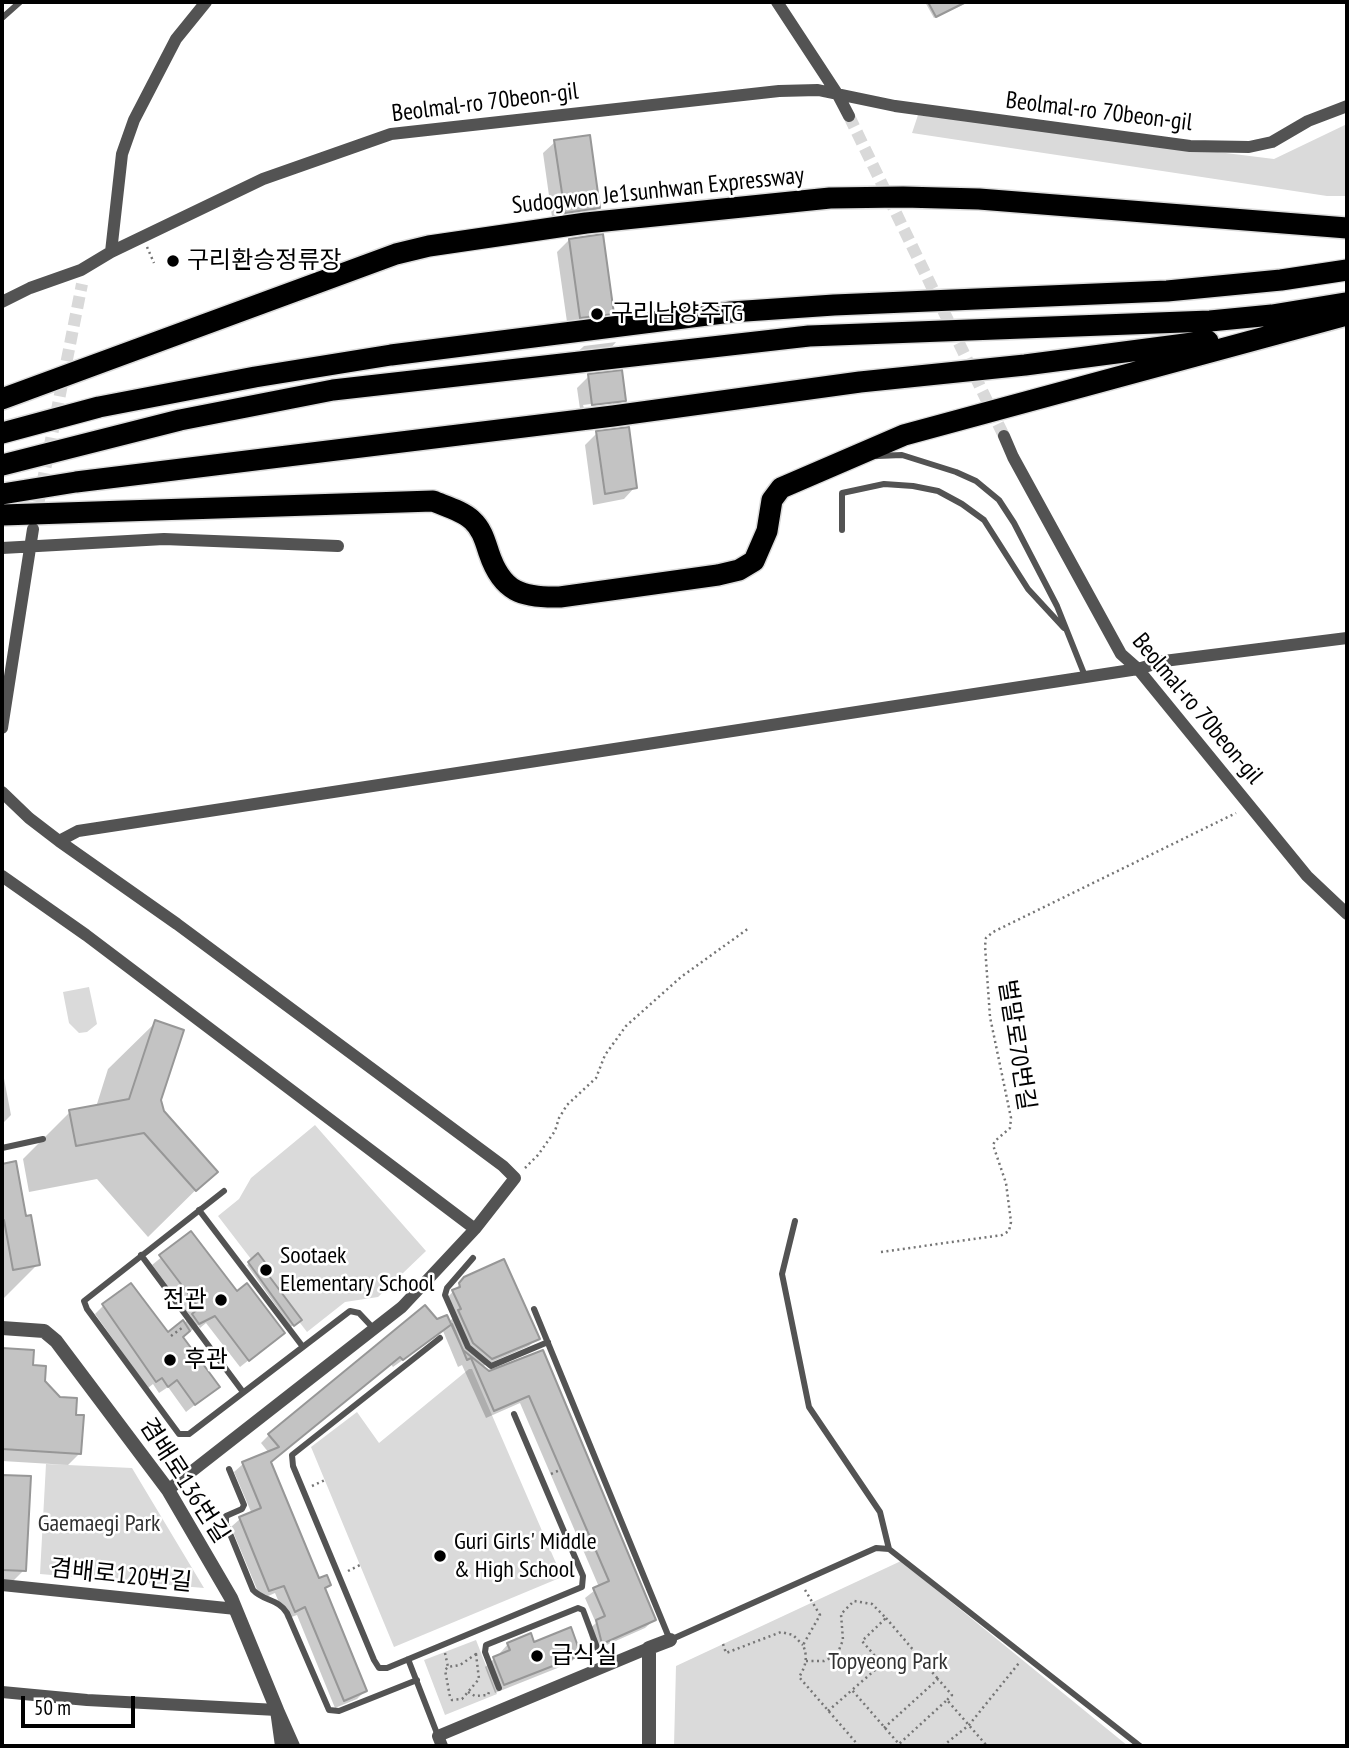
<!DOCTYPE html>
<html>
<head>
<meta charset="utf-8">
<style>
  body { margin:0 }
  #map { position:relative; width:1349px; height:1748px; overflow:hidden; background:#fff; font-family:"PT Sans Narrow",sans-serif }
  canvas { display:block }
  .frame { position:absolute; inset:0; border:4px solid #000; pointer-events:none }
  .scale { position:absolute; left:21px; top:1696px; width:114px; height:32px; box-sizing:border-box; border:4px solid #000; border-top:0; padding-left:9px; font-size:21px; line-height:24px; white-space:nowrap; color:#000; -webkit-text-stroke:5px #fff; paint-order:stroke }
</style>
</head>
<body>
<div id="map">
<canvas width="1349" height="1748"></canvas>
<div class="frame"></div>
<div class="scale">50 m</div>
</div>
<script>
const ctx = document.querySelector('canvas').getContext('2d');
ctx.lineJoin = 'round';
function paint(path, color) {
  ctx.fillStyle = color;
  ctx.fill(path, 'evenodd');
}
function trace(path, color, width, dash) {
  ctx.strokeStyle = color;
  ctx.lineWidth = width;
  ctx.lineCap = dash ? 'butt' : 'round';
  ctx.setLineDash(dash || []);
  ctx.stroke(path);
}
function write(font, color, halo, rows, align = 'center') {
  ctx.font = font + ' "PT Sans Narrow","Noto Sans KR",sans-serif';
  ctx.lineWidth = 5;
  ctx.setLineDash([]);
  ctx.textBaseline = 'middle';
  ctx.strokeStyle = halo;
  ctx.fillStyle = color;
  for (const [text, x, y, turn = 0] of rows) {
    ctx.save();
    ctx.translate(x, y);
    ctx.rotate((+turn || 0) * Math.PI / 180);
    ctx.textAlign = isNaN(turn) ? turn : align;
    if (halo) ctx.strokeText(text, 0, 0);
    ctx.fillText(text, 0, 0);
    ctx.restore();
  }
}
paint(new Path2D(`
  M918,115L1274,159L1347,124V196H1327L912,133Z
  M89,987L97,1024L87,1032L79,1033L69,1023L63,992Z
  M315,1125L426,1251L378,1297L345,1302L307,1332L218,1216L239,1199L251,1178Z
  M469,1369H472L562,1577L394,1647L311,1447L357,1412L379,1443Z
  M46,1464L132,1468L204,1588L40,1574Z
  M901,1561L1128,1746H674L676,1666Z
  M476,1640L497,1694L445,1715L424,1660Z`), '#dadada');
paint(new Path2D(`
  M925,2H969L934,18Z
  M555,142L598,208L586,220L553,224L543,153Z
  M569,240L612,313L600,325L568,329L557,252Z
  M616,342L604,356L572,357L584,346Z
  M589,376L624,400L612,412L581,416L577,388ZM613,401V404L584,408L583,405Z
  M597,433L635,487L624,499L593,505L585,445Z
  M156,1022L159,1100L162,1111L215,1171L148,1237L97,1179L29,1192L23,1159L70,1112L96,1107L108,1069Z
  M2,1068L11,1115L2,1124Z
  M15,1164L25,1218L38,1264L2,1300V1166Z
  M191,1233L236,1293L283,1333L240,1367L206,1323L200,1328L198,1325L191,1331L189,1329L181,1338L217,1387L186,1412L168,1387L159,1393L153,1384L148,1388L95,1314L103,1306L167,1334L183,1324L191,1317L152,1265Z
  M258,1256L264,1272L300,1320L291,1327L247,1265Z
  M465,1279L536,1339L529,1346L481,1367L489,1373L542,1352L654,1620L645,1628L593,1651L588,1630L596,1623L585,1598L599,1587L520,1403L486,1418L462,1365L458,1367L443,1331L393,1367L391,1364L270,1462L318,1580L329,1585L324,1590L365,1691L357,1699L335,1708L297,1615L286,1619L275,1593L261,1599L231,1527L240,1519L252,1514L234,1472L243,1464L269,1453L261,1443L269,1435L436,1321L449,1322L454,1317L446,1299Z
  M2,1350L32,1352L31,1367L75,1416L80,1453L68,1465L2,1461Z
  M2,1476L29,1478L24,1570L12,1582H2Z
  M508,1644H533L579,1654L570,1663L495,1693L485,1667L494,1659L501,1656L500,1653Z`), '#0003');
const building = new Path2D(`
  M928,2H966L936,17Z
  M590,135L600,208L565,213L554,140Z
  M603,234L614,314L580,318L569,239Z
  M622,370L626,401L592,405L588,374Z
  M629,427L637,488L605,494L596,431Z
  M155,1020L184,1030L161,1100L164,1111L218,1172L196,1191L144,1133L76,1146L69,1110L129,1099Z
  M16,1161L26,1216L31,1215L40,1265L13,1270L4,1220H2V1164Z
  M191,1231L237,1291L247,1283L285,1333L249,1361L215,1316L199,1324L192,1314L199,1308L159,1255Z
  M258,1253L270,1269L266,1272L302,1320L294,1326L248,1262Z
  M504,1259L540,1339L492,1359L473,1343L458,1310L461,1309L452,1290L460,1287L459,1283L464,1277Z
  M131,1283L168,1332L183,1320L190,1331L183,1337L220,1387L195,1405L177,1380L168,1387L162,1378L156,1382L102,1304Z
  M425,1305L437,1319L447,1315L463,1350L489,1371L543,1350L656,1620L602,1644L596,1620L605,1616L593,1588L609,1581L529,1396L494,1411L471,1358L467,1360L452,1324L403,1360L400,1357L271,1462L319,1578L327,1575L331,1585L325,1588L367,1691L344,1701L305,1607L295,1612L284,1586L269,1591L239,1517L261,1508L242,1462L279,1447L268,1434Z
  M2,1348L34,1350L33,1365L46,1366L45,1381L60,1397L77,1398L76,1415H84L81,1454L2,1449Z
  M2,1475L31,1476L26,1571L2,1570Z
  M571,1627L581,1655L504,1685L493,1657L510,1650L507,1643L531,1633L534,1642Z`);
paint(building, '#c3c3c3');
trace(building, '#979797', 2);
trace(new Path2D(`
  M849,116L1004,436
  M35,520L82,284`), '#d9d9d9', 12, [12, 6]);
const motorway = new Path2D(`
  M2,399L396,254L429,246L586,223L830,198L903,197L979,199L1347,228
  M2,433L99,407L255,377L391,355L731,312L834,305L1167,291L1281,280L1347,270
  M2,465L180,420L333,390L809,336L1210,321L1272,315L1345,303
  M2,494L76,482L613,416L860,382L1025,365L1208,341
  M2,515L433,501C445,506 463,511 472,520C482,529 485,541 489,553C502,592 522,598 560,597L718,575L739,570L754,561L767,531L772,500L781,488L904,435L1347,315`);
trace(motorway, '#dbdbdb', 24);
trace(new Path2D(`
  M147,247L154,263
  M525,1168L538,1155L555,1131L559,1118L567,1105L596,1078L605,1055L626,1026L681,977L749,928
  M881,1252L1002,1235L1009,1231L1011,1222L1006,1183L993,1145L995,1141L1010,1128L1011,1118L990,1017L985,946L986,938L993,932L1236,813
  M171,1336L182,1328
  M551,1474L560,1470
  M312,1486L325,1480
  M348,1571L360,1565
  M805,1590L820,1615L803,1645C808,1657 806,1666 799,1677L859,1746
  M886,1618L938,1679
  M723,1644L726,1653L781,1632L793,1635L803,1645
  M445,1653L448,1667
  M476,1654L479,1679L462,1699L452,1700L450,1697L445,1670L448,1667L460,1665Z
  M806,1661H824L837,1655L843,1640L841,1614L854,1601L872,1604L886,1618L862,1641L882,1664L852,1690
  M468,1692L475,1696L488,1695L489,1692
  M828,1711L852,1690L899,1744L947,1700L987,1746
  M884,1728L938,1679L952,1695L947,1700
  M943,1746L969,1725L1019,1663`), '#757575', 2.5, [2, 3.5]);
trace(new Path2D(`
  M2,18L20,2
  M877,456L902,455L956,472L976,481L999,500L1014,523L1057,606L1085,676
  M842,530V493L884,484L913,486L938,491L962,504L984,520L1028,589L1064,628
  M2,1148L43,1139
  M224,1191L84,1301L87,1309L179,1434H189L350,1311L359,1313L374,1329
  M199,1210L303,1347
  M795,1221L782,1274L809,1407L880,1512L889,1549
  M141,1255L243,1392
  M473,1258L447,1288L445,1295L468,1347L491,1366L548,1342
  M534,1309L670,1640L876,1548L889,1549L1140,1746
  M440,1338L292,1455L293,1466L374,1660L379,1668H387L582,1587L583,1576L514,1414
  M229,1469L244,1505L242,1509L226,1516V1524L253,1590C263,1601 279,1599 287,1613L329,1710L339,1711L417,1680
  M408,1659L438,1736
  M499,1688L485,1652L486,1645L578,1608L583,1610L598,1650`), '#535353', 6);
trace(new Path2D(`
  M777,2L838,95L849,116
  M111,252L122,154L134,120L176,39L206,2
  M2,302L30,288L81,270L111,252L263,179L391,134L779,91L818,90L895,106L1190,146L1249,147L1272,142L1308,121L1347,106
  M1004,436L1013,457L1121,654L1138,669L1307,876L1347,914
  M2,548L164,539L338,546
  M2,728L33,529
  M2,792L29,818L59,841
  M2,876L86,935L475,1229L402,1307L168,1490
  M475,1229L515,1178L503,1166L177,924L59,841L78,831L1138,669L1164,661L1347,638
  M2,1585L236,1609
  M2,1692L87,1700L277,1710
  M442,1746L438,1736L649,1648`), '#535353', 12);
trace(new Path2D(`
  M2,1328L44,1331L56,1341L168,1490L231,1598L277,1710
  M282,1746L277,1710L293,1746
  M649,1746V1648L670,1640`), '#535353', 14);
trace(motorway, '#000', 21);
for (const [x, y, r, color] of [
  [173,261,7,"#000"],
  [597,314,7,"#000"],
  [266,1270,7,"#000"],
  [221,1300,7,"#000"],
  [170,1360,7,"#000"],
  [440,1556,7,"#000"],
  [537,1656,7,"#000"]
]) {
  const dot = new Path2D();
  dot.arc(x, y, r, 0, 2 * Math.PI);
  ctx.fillStyle = color;
  ctx.fill(dot);
  trace(dot, '#fff', 2.5);
}
write('24px', '#000', '#fff', [
  ["Beolmal-ro 70beon-gil",485,103,-7],
  ["Beolmal-ro 70beon-gil",1099,112,7],
  ["Sudogwon Je1sunhwan Expressway",658,191,-6],
  ["Beolmal-ro 70beon-gil",1197,709,50],
  ["벌말로70번길",1016,1045,81],
  ["겸배로136번길",184,1481,57],
  ["겸배로120번길",121,1576,6]
]);
write('24px', '#000', '#fff', [
  ["구리환승정류장",187,261],
  ["구리남양주TG",611,314],
  ["Sootaek",280,1256],
  ["Elementary School",280,1284],
  ["전관",207,1300,"right"],
  ["후관",184,1360],
  ["Guri Girls' Middle",454,1542],
  ["& High School",454,1570],
  ["급식실",551,1656]
], 'left');
write('24px', '#313131', '#fff', [
  ["Gaemaegi Park",99,1524],
  ["Topyeong Park",888,1662]
]);
</script>
</body>
</html>
